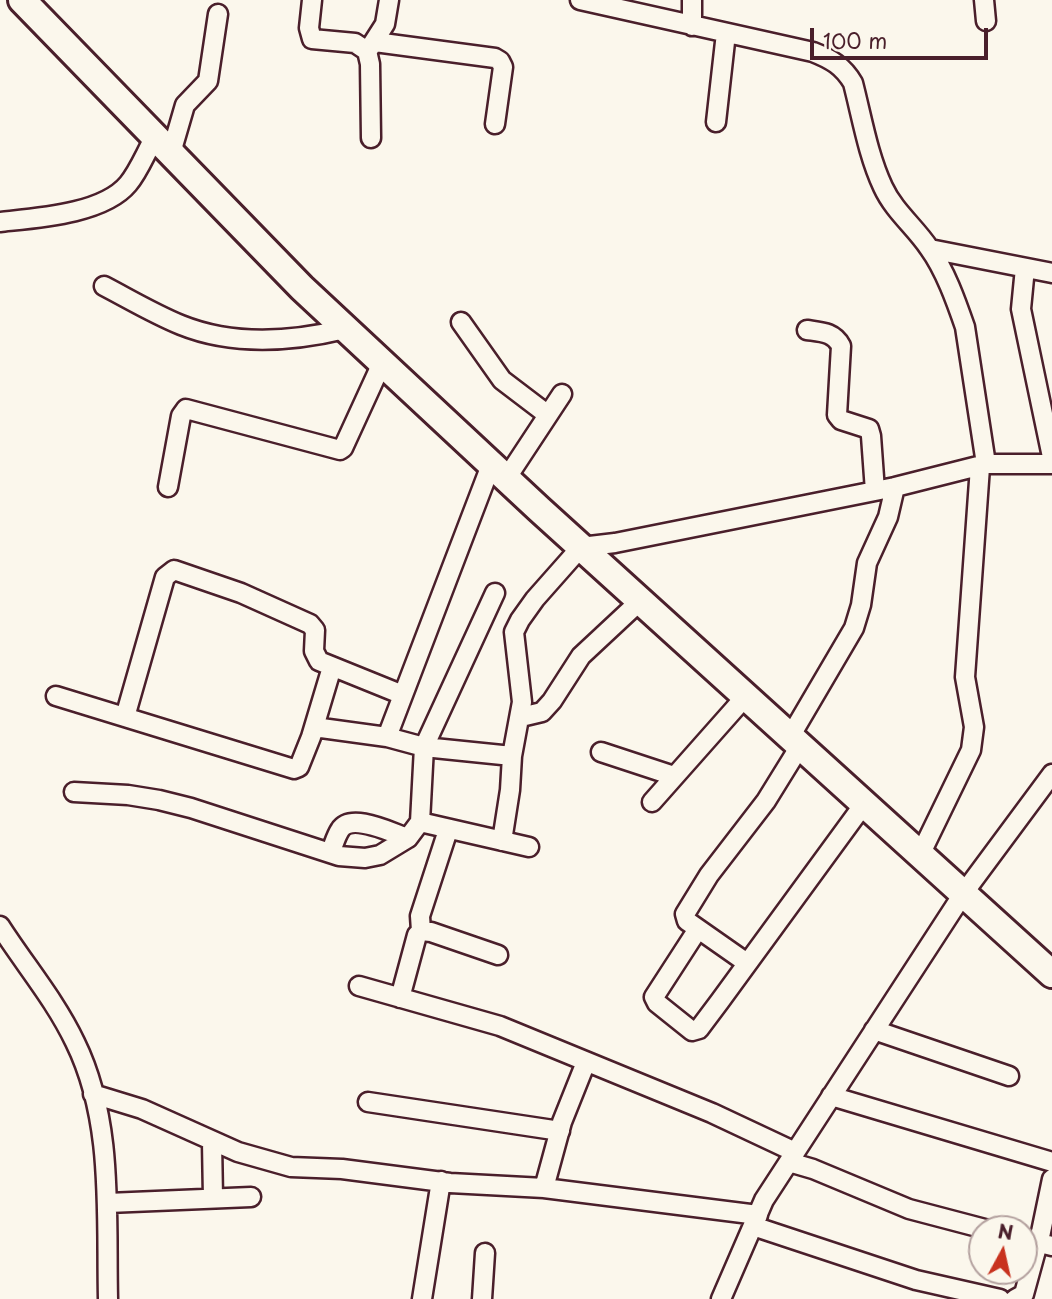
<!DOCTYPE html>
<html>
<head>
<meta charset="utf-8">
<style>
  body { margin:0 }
  #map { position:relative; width:1052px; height:1299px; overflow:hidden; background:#fbf7ec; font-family:"Playpen Sans",sans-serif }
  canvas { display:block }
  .north { position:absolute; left:968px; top:1215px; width:70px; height:70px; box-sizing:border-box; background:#fbf7ec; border:2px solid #b4a19f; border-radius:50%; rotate:8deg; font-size:19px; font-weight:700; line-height:28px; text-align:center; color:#4a1f2b }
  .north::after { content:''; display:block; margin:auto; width:24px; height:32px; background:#c8321e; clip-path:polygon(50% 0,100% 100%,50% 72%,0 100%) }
  .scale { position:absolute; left:810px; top:28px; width:178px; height:32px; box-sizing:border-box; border:4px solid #4a1f2b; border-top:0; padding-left:9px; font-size:21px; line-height:24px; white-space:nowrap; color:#4a1f2b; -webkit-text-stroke:5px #fbf7ec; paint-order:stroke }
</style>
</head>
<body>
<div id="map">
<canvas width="1052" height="1299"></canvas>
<div class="north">N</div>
<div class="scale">100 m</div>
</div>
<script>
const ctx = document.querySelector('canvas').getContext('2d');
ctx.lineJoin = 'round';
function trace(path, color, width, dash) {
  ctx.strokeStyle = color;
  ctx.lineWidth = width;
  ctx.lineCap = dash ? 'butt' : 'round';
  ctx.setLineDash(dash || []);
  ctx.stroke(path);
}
const minor = new Path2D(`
  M312,0L309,28L312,39L355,43L367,51L370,64L371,138
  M580,0L813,52C831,59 843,66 853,83C862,118 868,155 883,187C894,211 915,227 929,248C945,270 956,301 965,327L986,464
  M692,0V26
  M984,0L986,21
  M375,42L495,58L500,61L503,67L495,124
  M369,49L385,24L389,0
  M716,122L726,33
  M171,153L185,105L208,81L218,14
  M0,222C37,218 103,214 128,184C139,171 146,152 155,137
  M930,249L1052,273
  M1025,268L1021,309L1052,457
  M104,286C129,299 154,314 181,325C233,346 291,342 345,329
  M461,322L502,380L548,415
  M807,330C821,332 834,332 841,346L837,415L841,420L869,429L871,436L875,491
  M506,479L562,394
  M168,487L181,416L186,409L340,450L343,448L382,363
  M56,696L294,769L299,767L311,737L332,667
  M125,717L165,577L174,570L241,593L310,624L315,630L314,651L319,661L403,695
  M521,717L542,712L552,701L581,656L640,601
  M314,727L387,737L424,747L512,756
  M387,737L491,465
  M790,737L854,628L861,605L867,563L888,517L895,487
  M601,752L674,776
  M74,792L128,795L159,800L191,808L339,856L365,858L380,855L408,838L420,822L424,747L495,593
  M652,802L745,697
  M420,822L529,847
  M502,841L510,790L512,756L522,702L514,632L520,620L535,599L581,547L615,543L895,487L986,464H1052
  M331,851C334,844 336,836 340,830C351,812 392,833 408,838
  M920,855L971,750L974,727L965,677L980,467
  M0,926C25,965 55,1000 75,1042C114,1121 106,1214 108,1299
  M698,929L654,997L657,1003L692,1031L699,1029L720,1001L864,804
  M421,931L420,916L448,830
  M747,963L687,921L685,914L709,875L766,801L800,746
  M359,986L500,1026L712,1113L795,1152
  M400,998L417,935L421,931L431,932L498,955
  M874,1030L1009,1076
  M93,1094L142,1109L238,1152L291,1167L342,1169L450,1183L544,1188L758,1215
  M831,1096L1052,1162
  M368,1102L560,1131
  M212,1142L213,1198
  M789,1162L813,1169L909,1209L985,1229
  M544,1188L562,1122L586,1062
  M108,1203L251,1197
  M753,1226L916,1280L1000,1299
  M1024,1239L1052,1246
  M422,1299L441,1181
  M482,1299L485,1253
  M721,1299L764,1200L963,894L1052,774
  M1015,1299L1024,1294L1041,1232L1052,1179`);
const highway = new Path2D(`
  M22,0L302,288L539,509L1052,974`);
trace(minor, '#4a1f2b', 23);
trace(highway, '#4a1f2b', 32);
trace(minor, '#fbf7ec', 18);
trace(highway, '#fbf7ec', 26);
</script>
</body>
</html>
